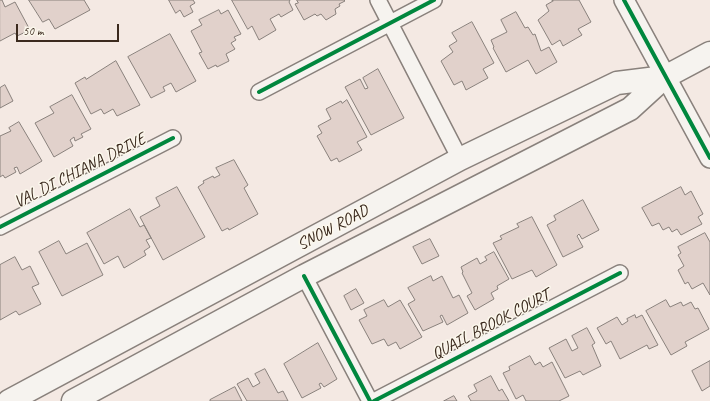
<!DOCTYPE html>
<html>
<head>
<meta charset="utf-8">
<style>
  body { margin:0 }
  #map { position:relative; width:710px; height:401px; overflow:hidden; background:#f4e9e3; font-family:Caveat,sans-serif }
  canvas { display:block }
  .scale { position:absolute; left:16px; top:24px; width:103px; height:18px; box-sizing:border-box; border:2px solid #3b2a1e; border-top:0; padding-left:5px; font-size:12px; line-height:14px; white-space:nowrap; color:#3b2a1e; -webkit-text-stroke:3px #fbf7ec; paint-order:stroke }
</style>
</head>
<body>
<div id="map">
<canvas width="710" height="401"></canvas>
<div class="scale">50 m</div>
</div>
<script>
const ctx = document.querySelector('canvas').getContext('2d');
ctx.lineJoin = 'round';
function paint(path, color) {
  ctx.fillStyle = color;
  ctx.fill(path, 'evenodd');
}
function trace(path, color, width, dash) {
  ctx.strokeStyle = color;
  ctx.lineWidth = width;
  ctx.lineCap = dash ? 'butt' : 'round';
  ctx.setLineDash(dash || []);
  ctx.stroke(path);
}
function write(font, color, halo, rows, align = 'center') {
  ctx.font = font + ' Caveat,sans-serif';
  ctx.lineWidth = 3;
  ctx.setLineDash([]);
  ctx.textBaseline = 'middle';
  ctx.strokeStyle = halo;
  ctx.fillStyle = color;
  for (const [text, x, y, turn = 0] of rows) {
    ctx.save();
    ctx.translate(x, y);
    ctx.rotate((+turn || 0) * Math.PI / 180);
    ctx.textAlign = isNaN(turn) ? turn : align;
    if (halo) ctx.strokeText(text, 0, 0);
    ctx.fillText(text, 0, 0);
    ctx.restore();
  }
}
const building = new Path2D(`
  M0,0H2L5,7L15,2L30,30L17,36L15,33L0,41Z
  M29,0H84L90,10L55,29L49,19L43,22Z
  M169,0H193L195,3L190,6L193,12L184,17L180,10L176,13Z
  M232,0H290L289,2L293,10L281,17L279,14L270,19L276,30L259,40L252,26L248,29Z
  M297,0H344L345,1L339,4L340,6L335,9L336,14L326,20L321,14L317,16L315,14L304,20L295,4L298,3Z
  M552,0H579L591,22L578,29L582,35L563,46L560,40L552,45L538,20L549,11L546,5L553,1Z
  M219,10L221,14L228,10L241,34L234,37L236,40L231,43L235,49L226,54L229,61L217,67L216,65L208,69L199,53L202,52L191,31L202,25L199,20Z
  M516,12L525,28L528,27L533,35L535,34L541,51L549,47L557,62L536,74L528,60L506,72L493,48L494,47L491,40L507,32L501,20Z
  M472,22L494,63L483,69L488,78L466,90L462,81L454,85L441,61L453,52L449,46L457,41L452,33Z
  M170,34L196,81L176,92L171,83L163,87L165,91L151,98L128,57Z
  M116,61L140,105L117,116L113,109L104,114L101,109L91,114L75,83L85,77L86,79Z
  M378,69L404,118L371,135L345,87L360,79L365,89L368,88L363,78Z
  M5,85L13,101L0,108V88Z
  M72,95L91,129L81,134L83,137L75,141L74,137L70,140L73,146L54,157L35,123L54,113L50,107Z
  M347,100L367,137L357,142L362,150L339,162L337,158L331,161L317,136L322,133L318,126L331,119L326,109L341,101L342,103Z
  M19,122L42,161L20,174L17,167L14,168L16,172L5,178L3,175L0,177V136L11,131L9,128Z
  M234,160L248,185L244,188L258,214L229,230L228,228L222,231L198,187L204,183L203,181L213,176L214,178L220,175L216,168Z
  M177,187L205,237L163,260L140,217L160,206L156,198Z
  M681,187L685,195L691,191L703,214L698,217L702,224L681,235L677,229L672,232L669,227L663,230L659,223L652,226L642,208Z
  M583,200L599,230L582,239L579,234L577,236L583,247L563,257L547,225L556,220L554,216Z
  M130,209L140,227L144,225L151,238L146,240L150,247L144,251L146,255L124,268L118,256L104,264L87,233Z
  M532,217L557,265L536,277L532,270L512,279L493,243L502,239L500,236L519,227L517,224Z
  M705,233L710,242V295L703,283L692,289L688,282L685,284L678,270L684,266L678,255L681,253L678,247Z
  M430,239L439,256L422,264L413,247Z
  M59,241L66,254L87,243L103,275L62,296L39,252Z
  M494,252L509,279L497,286L498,289L491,293L494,299L475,310L467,296L472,293L462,273L463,272L461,267L477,258L480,264L487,260L485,257Z
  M15,257L22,270L30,266L39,284L32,287L41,304L19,315L16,311L0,320V265Z
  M431,276L433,281L442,276L453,298L459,295L468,313L447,325L442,315L440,316L443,322L423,331L408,304L415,300L408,288Z
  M356,289L364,303L351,310L344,296Z
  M384,300L388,307L400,300L422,337L400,349L396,342L388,346L384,339L372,344L359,320L367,316L364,310Z
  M666,300L670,307L681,302L683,306L691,302L695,309L698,308L709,329L685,342L687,346L671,355L646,311Z
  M635,315L636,318L642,315L658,345L649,349L647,345L620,359L611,341L606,344L597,328L617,317L622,325L628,321L627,319Z
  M587,328L595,343L592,345L601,366L583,375L580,371L565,378L549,348L566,339L572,351L578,348L572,336Z
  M318,343L337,379L324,387L321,383L319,384L321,388L302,398L284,364Z
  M530,356L535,365L540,362L543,367L552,362L569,396L559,401H526L523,395L516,399L503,373L510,370L509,367Z
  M710,361V386L702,391L692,371Z
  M265,369L278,393L283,391L288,401H247L237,384L248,378L253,387L260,383L255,374Z
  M491,376L499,391L502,389L509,401H471L468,396L477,391L474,385Z
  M235,387L242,401H210V400Z
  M454,396L457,401H444Z`);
paint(building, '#e1d1cb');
trace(building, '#89817c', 1);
const minor = new Path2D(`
  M378,0L460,159
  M259,92L434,0
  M0,227L173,138
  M304,276L370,401
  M374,401L620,273`);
const tertiary = new Path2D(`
  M624,0L710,158`);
const secondary = new Path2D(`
  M9,401L460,159L617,83L665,77
  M73,401L304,276L630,109L665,77L710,53`);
trace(minor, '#89817c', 18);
trace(tertiary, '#89817c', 22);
trace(secondary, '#89817c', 25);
trace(minor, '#f6f3ef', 15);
trace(tertiary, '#f6f3ef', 19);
trace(secondary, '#f6f3ef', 22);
trace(new Path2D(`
  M624,0L710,158
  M259,92L434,0
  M0,227L173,138
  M304,276L370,401
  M374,401L620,273`), '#00873e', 4);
write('17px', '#3b2a1e', '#fbf7ec', [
  ["VAL DI CHIANA DRIVE",80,171,-27],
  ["SNOW ROAD",333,228,-28],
  ["QUAIL BROOK COURT",491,325,-28]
]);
</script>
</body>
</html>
